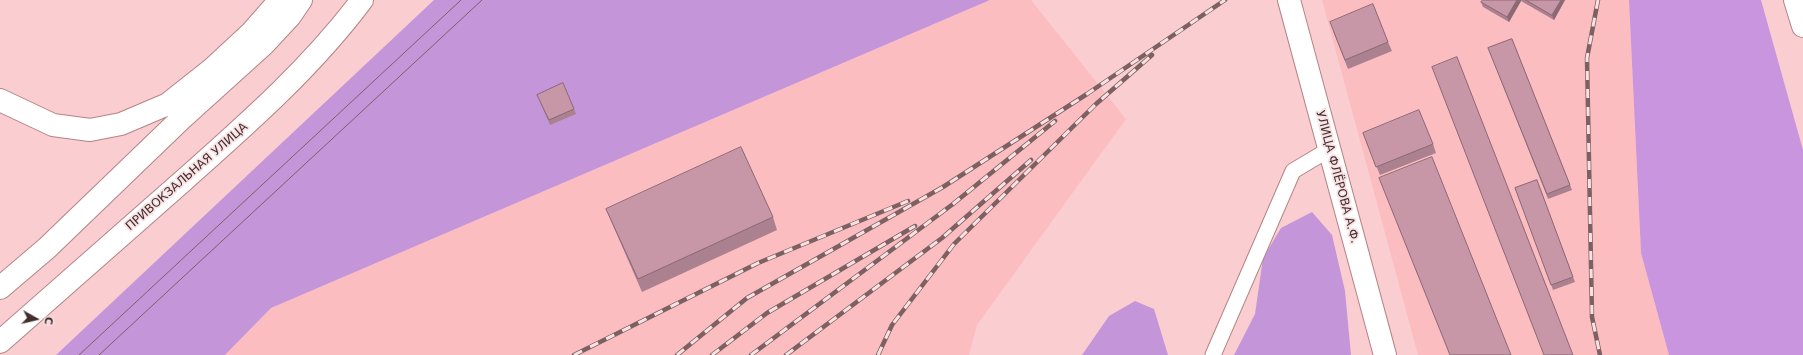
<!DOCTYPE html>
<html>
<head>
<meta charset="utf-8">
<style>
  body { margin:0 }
  #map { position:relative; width:1803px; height:355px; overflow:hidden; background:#faced0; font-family:"DejaVu Sans",sans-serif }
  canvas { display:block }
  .north { position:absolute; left:16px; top:299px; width:40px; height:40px; -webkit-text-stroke:3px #f8e1e2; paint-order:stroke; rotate:98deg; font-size:11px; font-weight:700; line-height:16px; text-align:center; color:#432d2f }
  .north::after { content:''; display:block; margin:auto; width:14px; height:18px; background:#432d2f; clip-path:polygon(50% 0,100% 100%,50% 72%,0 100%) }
</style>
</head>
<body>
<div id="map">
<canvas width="1803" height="355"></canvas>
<div class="north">С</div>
</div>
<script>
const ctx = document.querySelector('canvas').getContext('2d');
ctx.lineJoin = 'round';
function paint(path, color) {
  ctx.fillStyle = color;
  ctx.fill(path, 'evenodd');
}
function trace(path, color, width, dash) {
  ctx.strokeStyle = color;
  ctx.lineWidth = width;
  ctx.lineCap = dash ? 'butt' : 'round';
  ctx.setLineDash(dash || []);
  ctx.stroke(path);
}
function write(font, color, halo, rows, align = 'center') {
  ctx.font = font + ' "DejaVu Sans",sans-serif';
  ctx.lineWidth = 3.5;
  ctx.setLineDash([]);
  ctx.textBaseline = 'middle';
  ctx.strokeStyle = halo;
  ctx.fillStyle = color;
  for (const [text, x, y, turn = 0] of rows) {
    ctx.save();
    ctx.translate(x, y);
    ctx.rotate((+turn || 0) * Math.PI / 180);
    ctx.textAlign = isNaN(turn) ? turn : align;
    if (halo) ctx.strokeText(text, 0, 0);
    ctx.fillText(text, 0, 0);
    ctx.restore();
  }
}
paint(new Path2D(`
  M990,0H1031L1126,119L977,325L969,355H225L271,308Z
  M1322,0H1629L1641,253L1669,355H1418Z`), '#fcbdc0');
paint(new Path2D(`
  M434,0H990L271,308L225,355H56Z
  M1312,212L1332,235L1345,291L1351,355H1234L1255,314L1263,258L1281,228Z
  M1135,301L1154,309L1168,355H1082L1109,316Z`), '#c495d8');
paint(new Path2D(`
  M1629,0H1761L1803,150V355H1669L1641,253Z`), '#c895de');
const lane = new Path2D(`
  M1213,355L1293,171L1330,149`);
const street = new Path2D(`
  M1795,0L1803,26`);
const secondary = new Path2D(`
  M1289,0L1385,355
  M0,100L53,125L90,130L121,124L168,104L211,70L252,32L280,0
  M0,288L47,248L181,119L264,44L290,16L301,0
  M0,342C61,288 122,234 184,180C247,124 311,68 362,0`);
trace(lane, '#b58385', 17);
trace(street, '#b58385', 24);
trace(secondary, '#b58385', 24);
trace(lane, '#fff', 15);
trace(street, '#fff', 22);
trace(secondary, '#fff', 22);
trace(new Path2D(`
  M79,355L461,0
  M99,355L482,0`), '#7d6062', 1);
const rail = new Path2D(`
  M1598,0L1587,58L1592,317L1600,355
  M574,355L758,263L908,201
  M677,355L747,298L943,187L1087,94L1225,0
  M712,355L767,313L915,226
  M751,355L953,204L1055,121
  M786,355L942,238L1031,160
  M878,355L892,325L954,244L1096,104L1152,55`);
trace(rail, '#7d6062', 4.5);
trace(rail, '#f8e1e2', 3, [9]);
paint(new Path2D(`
  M1483,0H1565L1554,20L1521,1L1509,22L1483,7L1481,2Z
  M1333,31L1388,42L1392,51L1348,69Z
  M1512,39L1572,190L1548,199L1488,48Z
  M537,95L574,109L576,114L550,125Z
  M1366,142L1433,144L1436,153L1380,175Z
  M1537,180L1575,282L1553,290L1515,188Z
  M606,209L773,217L777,230L642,292L611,221Z`), '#ab8190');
paint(new Path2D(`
  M1517,0H1521V1L1509,22L1507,17Z
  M1561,0H1565L1554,20L1552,15Z`), '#8b6975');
const building = new Path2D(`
  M1483,0H1517L1507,17L1481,2Z
  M1526,0H1561L1552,15Z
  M1373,4L1388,42L1345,60L1330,22Z
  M1512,39L1570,185L1547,194L1488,48Z
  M1457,57L1573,355H1544L1432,67Z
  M563,83L574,109L549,120L537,95Z
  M1419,110L1433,144L1376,167L1363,133Z
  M741,147L773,217L638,279L606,209Z
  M1432,157L1511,355H1450L1379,178Z
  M1537,180L1573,277L1551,285L1515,188Z`);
paint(building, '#c796a7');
trace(building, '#8b6975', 1);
write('12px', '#432d2f', '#f8e1e2', [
  ["ПРИВОКЗАЛЬНАЯ УЛИЦА",187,177,-41],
  ["УЛИЦА ФЛЁРОВА А.Ф.",1337,177,75]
]);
</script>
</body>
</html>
